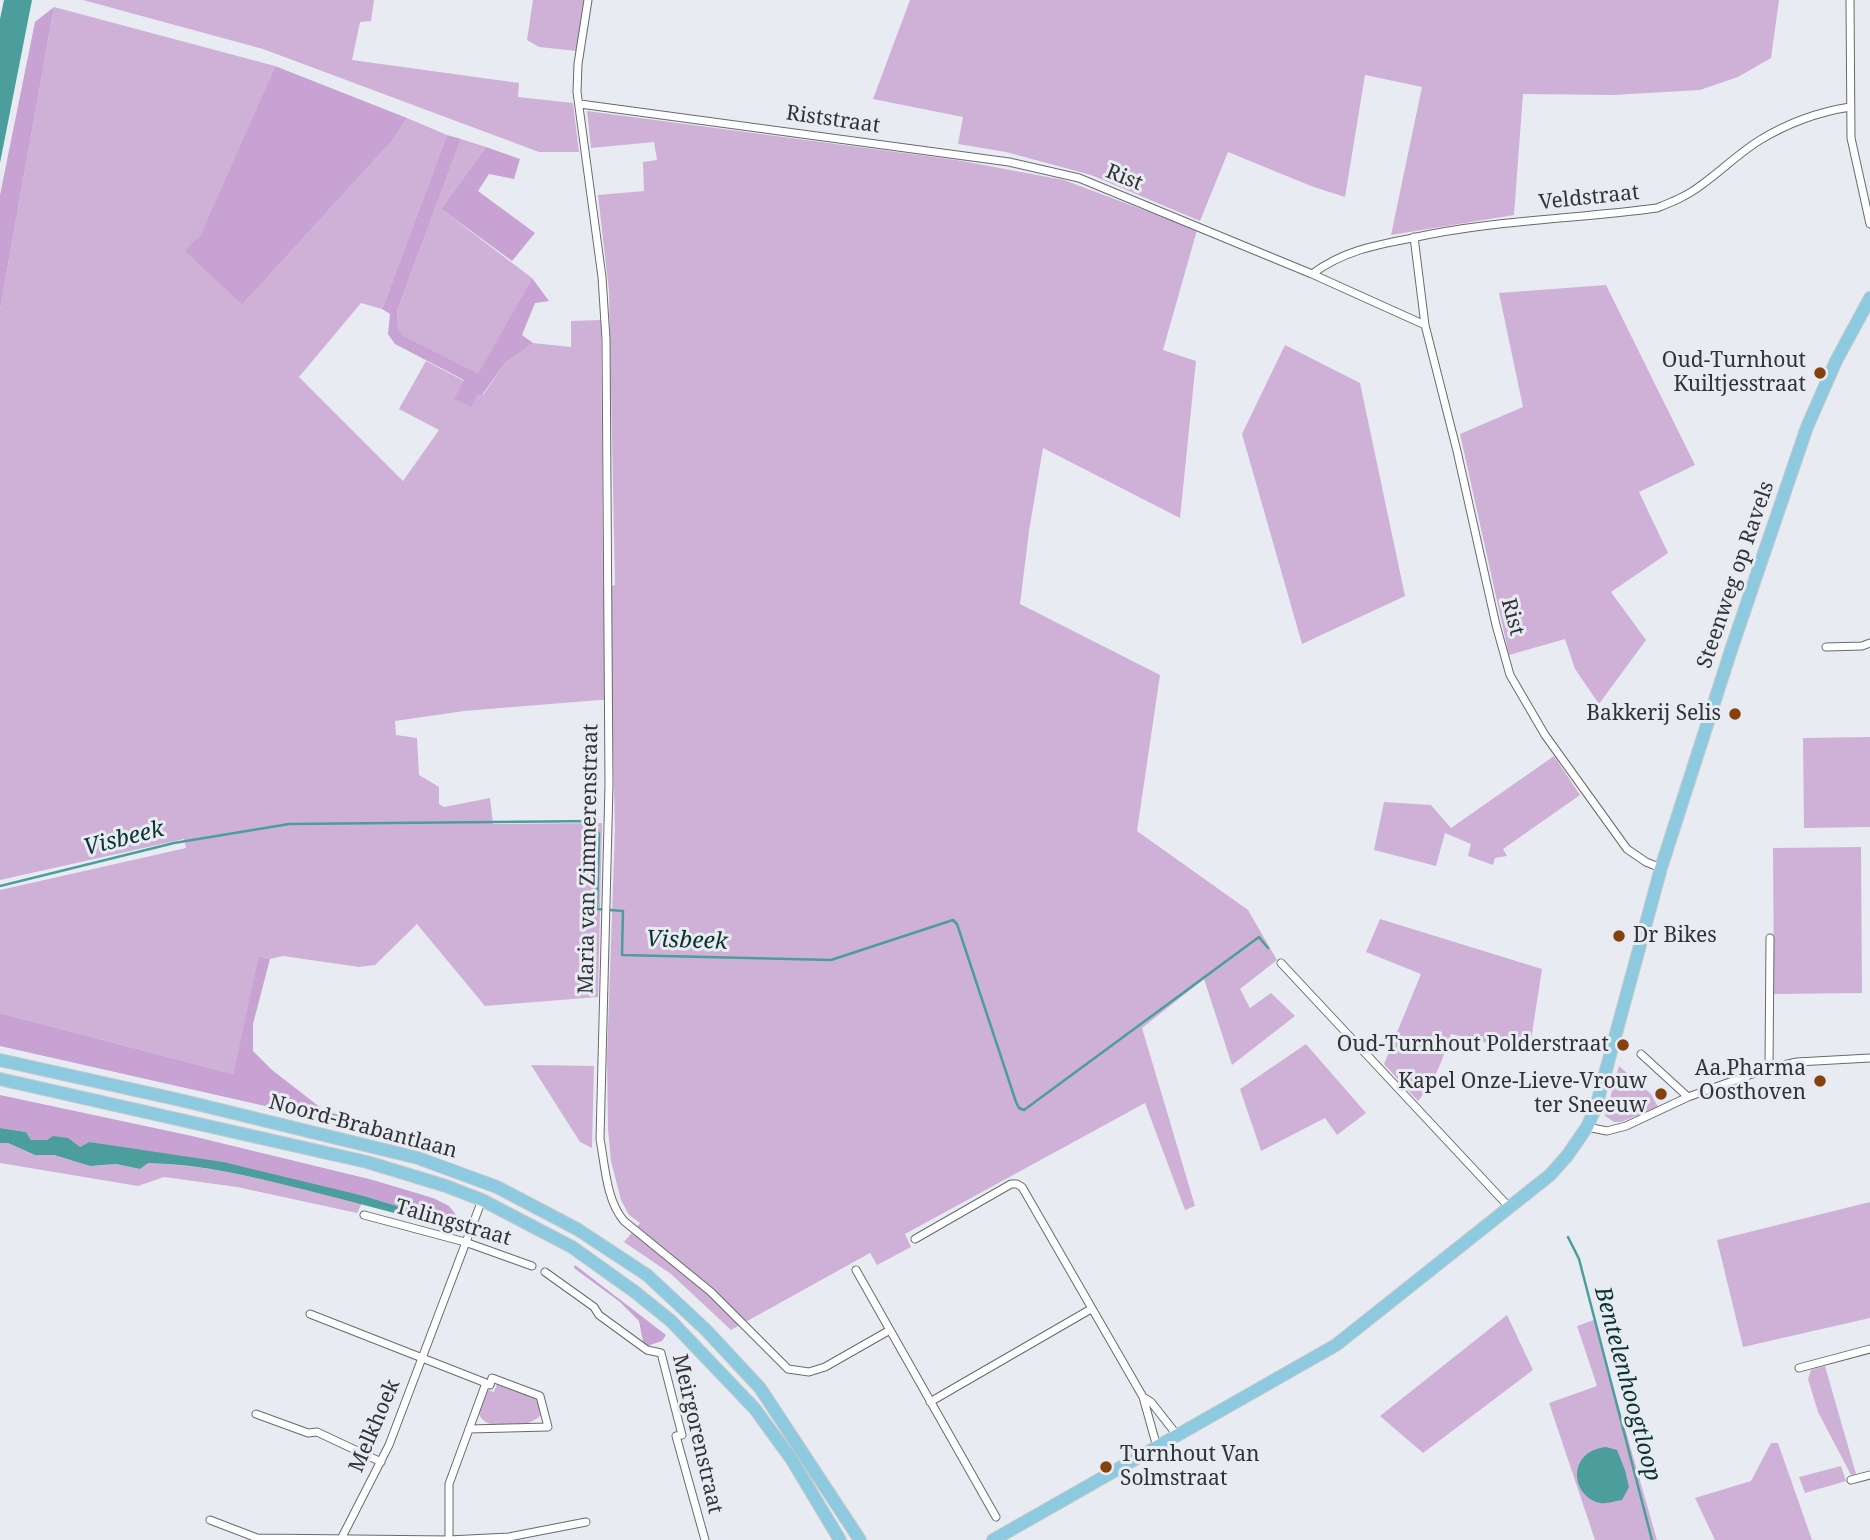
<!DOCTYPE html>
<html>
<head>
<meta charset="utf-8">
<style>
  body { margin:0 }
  canvas { display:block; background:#e8ebf1 }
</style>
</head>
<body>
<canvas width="1870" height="1540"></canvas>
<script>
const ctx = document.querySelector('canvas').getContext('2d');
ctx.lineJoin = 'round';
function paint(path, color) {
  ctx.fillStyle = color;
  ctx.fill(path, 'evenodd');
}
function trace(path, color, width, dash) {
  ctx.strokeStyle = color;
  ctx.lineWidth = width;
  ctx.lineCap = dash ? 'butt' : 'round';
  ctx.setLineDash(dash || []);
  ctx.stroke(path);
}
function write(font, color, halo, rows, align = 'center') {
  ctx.font = font + ' "Noto Serif",serif';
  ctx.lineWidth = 6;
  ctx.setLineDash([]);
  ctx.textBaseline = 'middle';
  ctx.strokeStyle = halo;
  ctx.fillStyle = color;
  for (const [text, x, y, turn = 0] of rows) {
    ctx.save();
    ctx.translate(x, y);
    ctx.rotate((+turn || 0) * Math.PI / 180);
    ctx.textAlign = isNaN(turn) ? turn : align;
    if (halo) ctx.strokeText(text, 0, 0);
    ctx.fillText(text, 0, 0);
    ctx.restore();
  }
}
paint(new Path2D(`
  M83,0H374L371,21L360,22L352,60L519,83L518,97L573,103L579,152H539L263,49Z
  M533,0H585L577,51L539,47L527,40Z
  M910,0H1779L1771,58L1738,77L1700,90L1613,95L1523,94L1514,215L1391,235L1422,87L1365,75L1345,197L1311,186L1228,152L1200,221L1091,175L1006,152L958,144L963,117L873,99Z
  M54,7L275,66L200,235L186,251L242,305L391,142L407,118L447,135L382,309L361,303L299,377L403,481L439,430L399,409L426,361L464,381L477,395H483L505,363L533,343L571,347V321L601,320L603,588L615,585L609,291L598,195L644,191L643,162L657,160L654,142L591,148L587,111L957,160L1064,180L1197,230L1163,350L1196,361L1180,518L1043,448L1029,531L1020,604L1160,675L1137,831L1248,910L1277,960L1240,989L1250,1008L1271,993L1295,1016L1232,1065L1204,979L1142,1028L1195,1206L1185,1210L1145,1103L905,1234L911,1247L877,1265L870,1253L731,1330L671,1274L624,1242L640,1223L629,1215L621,1200L611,1161L608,1129L607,1056L615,829L612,699L464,711L395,721L396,735L417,738L419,775L439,787V804L444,807L490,798L493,824L602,823L598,997L485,1006L417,924L375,965L359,967L283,956L270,959L260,956L233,1074L0,1013V890L186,848L184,839L0,880V310Z
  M461,139L486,147L441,209L532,278L478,375L404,336L398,327L397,311Z
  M1606,285L1695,465L1639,492L1668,553L1611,592L1646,640L1599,704L1575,669L1565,639L1509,655L1460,434L1523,407L1499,293Z
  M1285,345L1360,383L1405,596L1302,644L1242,434Z
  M1870,737V827L1804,828L1803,738Z
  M1554,756L1580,795L1503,849L1507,856L1495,858L1493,865L1468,856L1471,844L1445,833L1436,866L1374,850L1384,802L1431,805L1451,828Z
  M1861,847L1862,993L1774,994L1773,848Z
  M1380,919L1542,969L1529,1053L1451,1034C1443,1059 1435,1081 1418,1101L1384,1064L1421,974L1366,952Z
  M1306,1044L1366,1113L1337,1135L1325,1118L1261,1151L1240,1089Z
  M531,1065L594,1066L592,1148L580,1142Z
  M1619,1066L1651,1094L1658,1107L1621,1122H1614L1605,1116Z
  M0,1143H8L35,1155H54L90,1166L116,1164L140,1169L147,1163C220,1165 291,1187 362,1203L357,1213L237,1187L164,1177L138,1186L0,1163Z
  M1870,1202V1318L1743,1347L1717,1240Z
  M1507,1315L1533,1370L1423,1453L1380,1416Z
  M1594,1320L1657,1540H1595L1549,1403L1597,1386L1577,1326Z
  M1825,1366L1856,1474L1851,1475L1818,1412L1808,1379L1811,1370Z
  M497,1384L535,1398L540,1406V1416C528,1428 486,1433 479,1414L488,1390L494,1392Z
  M1771,1443H1778L1812,1540H1715L1695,1498L1751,1481Z
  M1841,1466L1846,1481L1805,1493L1799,1477Z`), '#cfb1d8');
paint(new Path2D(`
  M54,7L0,310V195L35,22Z
  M275,66L407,118L391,142L242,305L185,251L200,235Z
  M447,135L461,139L397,311L398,327L404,336L478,374L532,278L549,301L535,303L522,335L533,343L505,363L482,395H477L471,407L454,399L464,380L395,344L388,334L390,314L382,309Z
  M486,147L520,159L514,179L489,174L478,191L535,233L512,261L441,209Z
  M259,956L270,959L253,1024V1051L272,1070L325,1111L433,1140L431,1147L327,1120L0,1046V1013L233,1074Z
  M0,1095L192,1136L373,1180L433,1198L449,1206L456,1215L450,1222L364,1196L89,1142L80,1147L47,1140H31L26,1132L0,1128Z
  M575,1265L666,1335L662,1341L644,1347L639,1321L620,1302L574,1268Z`), '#c8a2d3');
paint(new Path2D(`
  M4,0H32L0,163V19Z
  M0,1128L26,1132L31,1140H47L53,1136L68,1138L80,1147L89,1142L223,1162L364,1196L450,1222L446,1227C400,1214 353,1202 306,1190C254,1177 201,1164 148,1163L140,1169L116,1164L90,1166L54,1155H35L8,1143H0Z
  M1606,1447L1617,1450L1625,1470L1629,1487L1622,1500C1615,1501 1607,1504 1600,1503C1570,1496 1567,1451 1606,1447Z`), '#4b9e9b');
trace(new Path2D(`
  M0,886L174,843L289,824L595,821L599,835L597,909L623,911L622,955L831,960L953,920L957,924L1016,1102L1019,1108L1024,1110L1259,937L1268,948
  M1568,1237L1579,1259L1652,1540`), '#4b9e9b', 2.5);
const street = new Path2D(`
  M588,0L578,64L577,92L602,277L606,339L609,785L600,1139C605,1165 606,1200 624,1221L711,1292L788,1369L809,1372L825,1367L890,1330
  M1850,0L1851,138L1870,224
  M580,104L1009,162L1079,178L1312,274L1425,325
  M1414,237L1425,325L1457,451L1496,625L1510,675L1545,735L1627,849L1646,862L1661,868
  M1312,274C1343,251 1375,245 1412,238C1492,220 1576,219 1657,208C1672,202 1687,196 1700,186C1721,171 1739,153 1760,140C1788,123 1818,112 1850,107
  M1826,647L1862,646L1870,643
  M1281,963L1510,1208
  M1641,1054L1688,1097
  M1769,1068L1770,938
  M1587,1127L1607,1131L1626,1126L1688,1097L1769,1068L1797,1062L1870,1058
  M364,1215L465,1242L532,1266
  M915,1239L1011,1184H1017L1022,1187L1143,1397L1157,1447
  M856,1270L996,1517
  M545,1272L594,1307L599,1315L647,1350L661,1353L682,1435L676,1436L705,1540
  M310,1314L486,1383
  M1799,1368L1870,1349
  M1143,1397L1151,1402L1177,1435
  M930,1402L1091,1309
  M256,1414L308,1433L317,1432L381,1462
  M469,1429L548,1427L540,1396L492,1378L490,1385L486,1383
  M1851,1480L1870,1475
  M210,1520L257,1538L449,1540L509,1537L586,1522
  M341,1539L389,1445L482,1200
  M449,1540V1484L486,1383`);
const primary = new Path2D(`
  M0,1060L180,1100L418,1158L497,1187L577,1229L647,1275L706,1330L760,1388L860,1540
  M0,1079L367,1162L446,1186L482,1200L572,1247L635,1292L671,1321L755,1409L792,1460L840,1540
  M993,1540L1336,1345L1550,1175L1567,1156L1587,1127L1596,1107L1661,868L1732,647L1807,427L1836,361L1870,298`);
trace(street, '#676b6f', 9);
trace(primary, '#c9caca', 14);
trace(street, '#fff', 7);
trace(primary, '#8ecadf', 12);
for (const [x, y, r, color] of [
  [1820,373,7,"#84420f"],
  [1735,714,7,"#84420f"],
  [1619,936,7,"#84420f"],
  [1623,1045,7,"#84420f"],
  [1820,1081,7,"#84420f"],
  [1661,1094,7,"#84420f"],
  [1106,1467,7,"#84420f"]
]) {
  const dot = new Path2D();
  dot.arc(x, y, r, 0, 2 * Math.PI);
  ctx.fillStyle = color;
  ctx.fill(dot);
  trace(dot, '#e8ebf1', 2.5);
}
write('21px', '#313335', '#e8ebf1', [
  ["Riststraat",833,120,8],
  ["Rist",1124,178,22],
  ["Veldstraat",1589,198,-6],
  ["Steenweg op Ravels",1736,575,-71],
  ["Rist",1512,617,75],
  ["Maria van Zimmerenstraat",589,859,-89],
  ["Noord-Brabantlaan",363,1127,15],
  ["Talingstraat",453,1223,16],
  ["Melkhoek",375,1426,-67],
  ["Meirgorenstraat",697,1434,77]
]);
write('21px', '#313335', '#e8ebf1', [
  ["Oud-Turnhout",1806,361],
  ["Kuiltjesstraat",1806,385],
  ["Bakkerij Selis",1721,714],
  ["Dr Bikes",1633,936,"left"],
  ["Oud-Turnhout Polderstraat",1609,1045],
  ["Aa.Pharma",1806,1069],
  ["Oosthoven",1806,1093],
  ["Kapel Onze-Lieve-Vrouw",1647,1082],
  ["ter Sneeuw",1647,1106],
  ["Turnhout Van",1120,1455,"left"],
  ["Solmstraat",1120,1479,"left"]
], 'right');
write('italic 23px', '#093331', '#e8ebf1', [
  ["Visbeek",124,839,-14],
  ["Visbeek",687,941,2],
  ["Bentelenhoogtloop",1627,1384,75]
]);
</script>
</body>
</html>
